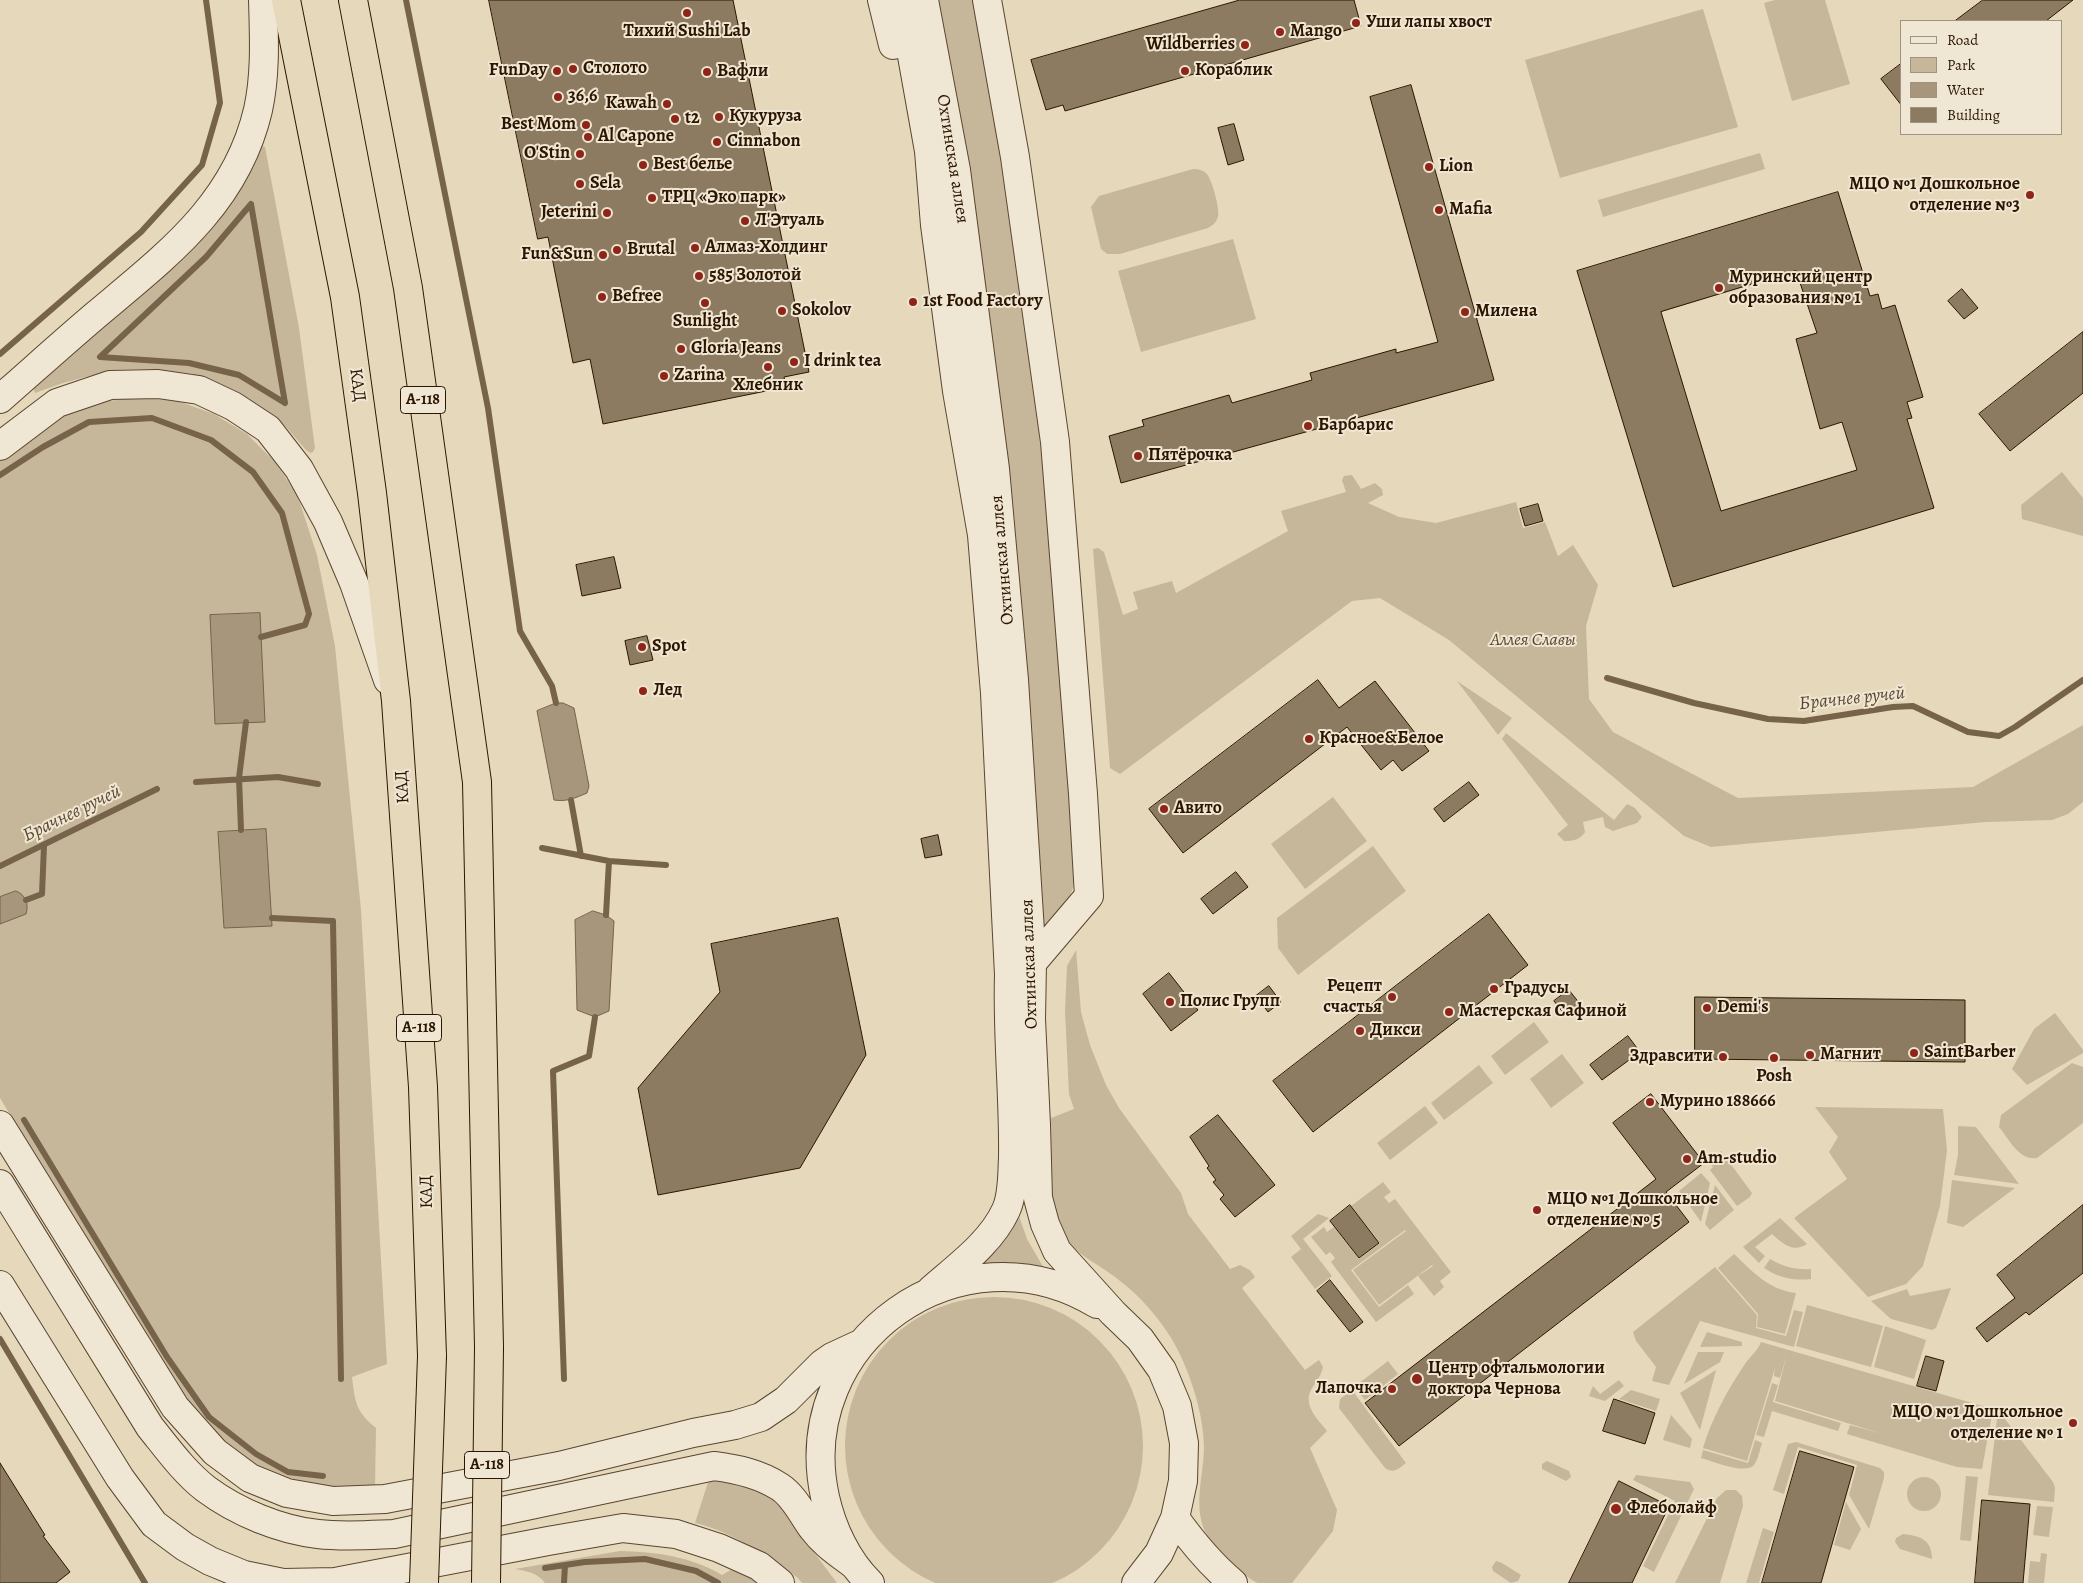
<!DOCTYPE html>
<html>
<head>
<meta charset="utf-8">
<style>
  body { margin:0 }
  #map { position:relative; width:2083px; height:1583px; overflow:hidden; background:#e6d8bb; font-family:Alegreya,serif }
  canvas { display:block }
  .legend { position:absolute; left:1900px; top:20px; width:162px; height:115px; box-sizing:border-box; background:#efe6d3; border:1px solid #a1937f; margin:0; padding:6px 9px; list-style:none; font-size:15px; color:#2c1600 }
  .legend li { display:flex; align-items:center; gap:10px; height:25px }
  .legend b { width:25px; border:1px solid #a1937f }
</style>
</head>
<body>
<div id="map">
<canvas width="2083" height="1583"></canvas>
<ul class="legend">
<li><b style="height:6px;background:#efe6d3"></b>Road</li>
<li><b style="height:14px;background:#c6b79b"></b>Park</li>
<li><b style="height:14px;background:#a7967b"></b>Water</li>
<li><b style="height:14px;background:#8d7b61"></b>Building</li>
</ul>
</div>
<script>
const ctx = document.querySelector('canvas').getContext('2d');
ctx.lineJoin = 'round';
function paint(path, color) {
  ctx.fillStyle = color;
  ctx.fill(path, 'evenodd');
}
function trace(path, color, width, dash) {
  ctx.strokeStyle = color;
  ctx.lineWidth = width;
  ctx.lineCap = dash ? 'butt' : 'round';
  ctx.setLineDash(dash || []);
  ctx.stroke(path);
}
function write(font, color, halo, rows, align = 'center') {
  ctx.font = font + ' Alegreya,serif';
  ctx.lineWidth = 4;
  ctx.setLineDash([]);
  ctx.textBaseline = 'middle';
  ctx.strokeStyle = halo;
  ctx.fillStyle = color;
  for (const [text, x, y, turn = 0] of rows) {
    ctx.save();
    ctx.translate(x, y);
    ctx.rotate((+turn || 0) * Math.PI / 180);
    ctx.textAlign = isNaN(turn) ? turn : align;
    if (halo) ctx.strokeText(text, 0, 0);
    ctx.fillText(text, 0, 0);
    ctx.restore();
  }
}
paint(new Path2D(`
  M931,0H973L1003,163L1037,411L1061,652L1074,885L1067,904L1045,927H1041Z
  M1775,0H1825L1850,84L1792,101L1764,3Z
  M1703,9L1738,127L1560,178L1525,60Z
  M262,146L265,147L299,328L315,448L313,452L310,453L306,450L286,427L257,404L193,374L156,369L112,370L63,383L35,393L33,388L258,148Z
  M1760,153L1765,169L1603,217L1598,200Z
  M1193,169C1199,169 1203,170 1207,174C1212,180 1220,209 1218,216C1217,222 1213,225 1208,228L1120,254H1107L1101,249L1091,207L1099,196Z
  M1233,239L1256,319L1141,352L1118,271Z
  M129,398L175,400L214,414L247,434L274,461L297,494L317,555L335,646L361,910L387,1364L352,1377C355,1402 356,1412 376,1428L375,1487L320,1489L248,1461L217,1437L187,1402L160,1362L0,1098V458L40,427L88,404Z
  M2062,472L2083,498V536L2022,519L2021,505Z
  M1352,475L1361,489L1375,483L1382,489L1383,495L1368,503L1399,517L1436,523L1516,502L1523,528L1545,522L1558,556L1573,545L1598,585L1586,626L1589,699L1613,732L1738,798L1973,787L2083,725V802L2068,814L2052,820L1986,822L1711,847L1684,836L1449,640L1380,598L1352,601L1120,774L1110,768L1093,549L1098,548L1104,552L1123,615L1138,609L1133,592L1172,581L1176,593L1288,531L1281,511L1346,492L1342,480L1344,476Z
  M1457,681L1512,718L1498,735Z
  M1506,733L1614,820L1627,804L1635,808L1642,817L1637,823L1613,831L1605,827L1603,817L1583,822L1585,832C1580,840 1573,841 1564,841L1557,834L1568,825L1502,739Z
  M1333,797L1367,841L1305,889L1271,844Z
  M1373,846L1406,891L1298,975L1278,948L1277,918Z
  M1076,950L1081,1012L1090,1045L1106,1085L1119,1108L1181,1193L1188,1214L1230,1269L1240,1265L1250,1270L1255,1277L1242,1288L1305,1370L1319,1360L1323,1367C1321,1378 1314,1383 1310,1392C1304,1407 1319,1421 1327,1431L1310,1448L1337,1510L1333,1531L1292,1583C1283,1583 1267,1583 1258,1583C1247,1579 1217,1552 1210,1541C1190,1509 1204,1480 1204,1446C1203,1419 1196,1393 1186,1368C1172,1332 1146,1300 1115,1277C1097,1263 1074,1254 1063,1234C1046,1202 1052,1154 1051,1118L1074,1109L1069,1094L1065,1011L1067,966Z
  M2055,1013L2083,1050V1053L2027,1085L2012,1069L2034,1029Z
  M1534,1022L1549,1042L1505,1075L1491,1056Z
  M1562,1054L1584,1083L1551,1108L1530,1079Z
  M2072,1063L2083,1067V1123L2037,1158C2019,1161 2009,1139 1999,1127L2001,1115Z
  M1479,1065L1493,1083L1444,1120L1431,1103Z
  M1425,1106L1438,1123L1390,1160L1377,1143Z
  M1815,1107L1943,1109L1947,1150L1940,1206L1923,1266L1906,1284L1868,1297L1794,1218L1847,1179L1829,1152L1838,1137Z
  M1958,1126L1976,1127L2019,1184L1954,1175L1958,1155Z
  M1721,1151L1752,1193L1750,1197L1737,1206L1710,1170L1713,1167L1708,1161Z
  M1701,1173L1710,1183L1701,1222L1679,1191Z
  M1952,1180L2015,1188L1963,1227L1947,1223Z
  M1383,1182L1391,1192L1384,1197L1389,1203L1395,1199L1451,1272L1440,1281L1444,1287L1434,1296L1418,1276L1433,1266L1432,1265L1379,1305L1353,1270L1406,1231L1405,1230L1351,1270L1379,1307L1408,1285L1414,1294L1376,1322L1331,1262L1335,1258L1330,1252L1326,1255L1311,1237L1324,1227L1327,1232L1334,1227L1359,1259L1380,1243L1351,1206Z
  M1715,1185L1734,1210L1710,1230L1705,1224Z
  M1018,1213L1027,1239L1045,1270L984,1266L983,1261C992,1253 1002,1245 1008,1234C1012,1227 1011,1219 1018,1213Z
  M1318,1214L1329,1218L1303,1239L1332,1276L1315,1289L1291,1257L1301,1249L1291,1236Z
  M1780,1218L1807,1244C1793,1253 1783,1244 1772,1234L1755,1247L1765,1256L1759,1263L1743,1247Z
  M1734,1254C1753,1272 1769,1290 1796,1293L1785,1334L1757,1327L1758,1314L1718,1268Z
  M1770,1259C1784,1267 1795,1270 1811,1269V1279C1794,1281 1779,1278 1764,1268Z
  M1715,1267L1757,1315L1756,1328L1786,1336L1794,1310L1803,1312L1794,1347L1700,1321L1669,1385L1652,1381L1656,1367L1636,1341L1633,1332Z
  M1951,1288L1936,1328L1932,1330L1891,1319L1871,1301L1907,1289L1910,1296Z
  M845 1446a149 149 0 1 1 298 0a149 149 0 1 1-298 0Z
  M1807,1305L1883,1326L1871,1367L1796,1346Z
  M1885,1326L1926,1340L1914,1379L1874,1367Z
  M1707,1332L1742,1342V1346L1700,1347Z
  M1761,1342L1993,1409L1982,1469L1957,1467L1847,1434L1850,1425L1883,1434L1775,1401L1787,1354L1780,1378L1774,1376L1775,1368L1747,1461L1703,1448C1711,1420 1727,1391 1743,1367C1748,1358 1758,1351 1761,1342Z
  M1698,1352H1724L1720,1362L1684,1384Z
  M1388,1361L1398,1374L1365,1400L1354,1387Z
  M1716,1370L1700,1430L1680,1393Z
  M1619,1380L1624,1386L1605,1401L1589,1396L1593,1386L1600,1394Z
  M1772,1383L1778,1385L1773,1402L1841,1423L1838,1431L1772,1411L1764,1437L1756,1435Z
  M1352,1390L1406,1463C1398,1469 1394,1474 1385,1468L1339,1408L1340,1399Z
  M1631,1390L1660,1399L1656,1411L1619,1399Z
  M1998,1410L2053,1482L2055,1488L2054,1502L1988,1495Z
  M1671,1415L1692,1439L1690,1448L1663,1440Z
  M1755,1440L1762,1443C1760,1449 1758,1460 1754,1465C1745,1475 1712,1461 1701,1458L1703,1450L1748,1463Z
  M1796,1442L1880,1468L1884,1472V1478L1869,1529L1849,1495L1857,1465L1798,1447L1784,1494L1773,1490L1788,1444Z
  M1547,1461L1569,1471L1571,1477L1566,1481L1542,1469V1464Z
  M1636,1475L1690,1482L1694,1489L1654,1572L1643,1566L1675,1501L1633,1480Z
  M727,1476L768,1490L794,1516L816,1555L837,1583H802L798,1578C766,1556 733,1532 695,1523L709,1479Z
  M1966,1476L1978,1477L1971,1541L1960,1540Z
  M1907 1494a17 17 0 1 1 34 0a17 17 0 1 1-34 0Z
  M1726,1490H1736L1742,1496L1743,1506L1720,1583H1675L1717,1498Z
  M1846,1502L1861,1529L1850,1550L1834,1545Z
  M2037,1506L2053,1507L2049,1537L2033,1535Z
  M1763,1528L1774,1532L1759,1583H1746Z
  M1903,1534C1921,1536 1932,1540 1932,1559L1900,1549L1895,1542L1896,1538Z
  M620,1551C656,1552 690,1556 722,1575L736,1567L759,1583H545C538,1573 527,1571 515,1569Z
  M2041,1553L2047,1554L2044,1583H2028L2030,1561L2040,1562Z
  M1496,1561L1502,1563L1521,1575L1518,1581L1511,1583L1493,1571L1492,1567Z`), '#c6b79b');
const water = new Path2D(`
  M260,613L265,722L215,724L210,615Z
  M556,703H563L574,708L589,786L587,793C575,798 567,802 554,800L537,711Z
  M266,829L272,926L224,928L218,832Z
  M16,891C26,895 29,904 26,914L0,924V897Z
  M593,911L606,915L614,921L609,1011L595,1017L577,1010L575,920Z`);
paint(water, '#a7967b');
trace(water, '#76634a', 1);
trace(new Path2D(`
  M406,0L488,408L520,631L552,686L556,703
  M251,204L206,257L100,357L189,363L239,375L285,403
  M251,204L285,403
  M0,354L141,232L202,165L220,103L206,0
  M0,475L43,447L89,422L152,418L211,440L253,472L282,513L309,614L305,625L261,637
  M1607,678L1694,703L1768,719L1804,721L1893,707L1913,706L1968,732L1999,736L2015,727L2083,680
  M196,782L278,777L318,784
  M571,800L581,856
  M241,830L239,778L246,722
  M542,848L609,861L666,865
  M0,866L157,789
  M26,900L42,894L44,846
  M606,915L609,861
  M272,918L333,921L341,1379
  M24,1120L167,1357L209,1417L256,1454L288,1472L323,1476
  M0,1339L145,1583
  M564,1379L553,1071L589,1056L595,1017
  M545,1568L585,1562L645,1559L696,1571L718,1583
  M564,1583L565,1565`), '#76634a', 6);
const building = new Path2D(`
  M489,0H733L809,372L784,377L786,387L603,424L590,359L573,363L548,237L538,239Z
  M1240,0H1354L1361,26L1065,111L1063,105L1046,110L1031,60Z
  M1983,0H2073L2046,21H1955Z
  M1902,63V106L1881,79Z
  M1411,85L1494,380L1121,483L1109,436L1144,426L1142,420L1229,395L1232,403L1312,380L1310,373L1396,349V353L1438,342L1370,97Z
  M1234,124L1244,160L1228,165L1218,128Z
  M1838,192L1870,296L1878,294L1882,309L1895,305L1923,397L1907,402L1912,418L1907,419L1934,508L1673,587L1577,271ZM1796,271L1817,333L1796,339L1820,429L1842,422L1857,470L1721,511L1661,312Z
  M1962,289L1978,308L1964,319L1948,301Z
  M2083,332V393L2010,451L1979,414Z
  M1538,504L1543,521L1525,526L1520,509Z
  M614,557L621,588L582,596L576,565Z
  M647,636L653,660L630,665L625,641Z
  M1318,680L1339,708L1375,681L1429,751L1402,771L1393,760L1381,770L1347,727L1183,853L1149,809Z
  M1469,782L1479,795L1444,822L1434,809Z
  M938,835L942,855L925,858L921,839Z
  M1236,872L1248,887L1213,914L1201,899Z
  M1489,914L1528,965L1313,1132L1273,1081Z
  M838,918L866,1055L800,1168L658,1195L638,1088L720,992L711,944Z
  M1169,973L1198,1010L1171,1031L1143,994Z
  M1269,986L1281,1002L1268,1012L1256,996Z
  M1569,990L1580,1004L1565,1015L1554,1001Z
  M1695,997L1965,1000V1062L1695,1059Z
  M1628,1036L1640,1052L1602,1080L1590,1065Z
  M1651,1094L1704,1163L1666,1192L1689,1222L1399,1446L1365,1403L1656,1179L1613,1123Z
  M1218,1115L1275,1185L1235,1217L1220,1199L1224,1195L1213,1182L1216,1180L1207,1168L1209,1166L1190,1137Z
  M1350,1205L1379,1243L1359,1258L1330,1221Z
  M2083,1205V1273L2029,1315L2026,1312L1987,1342L1976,1328L2015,1298L1997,1275Z
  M1330,1280L1363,1322L1350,1332L1317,1291Z
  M1926,1356L1944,1361L1936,1391L1917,1386Z
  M1614,1399L1655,1413L1645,1444L1603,1431Z
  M1800,1451L1854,1467L1821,1583H1762Z
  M0,1463L45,1535L43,1536L70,1572L56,1583H0Z
  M1619,1481L1669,1506L1632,1583H1569Z
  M1982,1500L2030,1504L2023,1583H1975Z`);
paint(building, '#8d7b61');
trace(building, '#2c1600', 1);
const minor = new Path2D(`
  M882,0L893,45
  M902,0L929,151L935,225L957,391L982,535L995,693L1009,975C1007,1036 1014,1097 1013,1158C1012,1174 1013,1195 1006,1210C991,1243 957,1267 931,1290
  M924,0L956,170L995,469L1014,680L1032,963L1031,1019L1036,1125L1038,1198L1045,1224L1057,1251L1113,1313L1140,1339L1162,1370L1177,1406L1184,1443L1183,1481L1175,1518L1159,1553L1136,1583
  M987,0L1015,157L1055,442L1083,794L1089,896L1032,963
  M0,399C32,371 64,342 97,314C167,255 236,204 258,110C266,74 264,36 263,0
  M0,446L57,403L110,385L158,384L199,390L233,406L268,429L299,469L328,522L354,583L388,680
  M0,1125L175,1407L215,1452L250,1478L287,1493L333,1501L385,1499L559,1466L693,1433L735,1425L761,1417L786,1400L822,1364L832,1357L860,1344
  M0,1184L150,1427C167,1448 184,1472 206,1489C237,1512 280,1530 318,1534C343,1537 369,1535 394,1534L714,1466C738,1469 760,1474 780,1487C795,1497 803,1516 813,1529C824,1544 840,1554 854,1565
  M0,1285L120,1478L154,1524L185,1547L210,1561L244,1575L283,1583L335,1582L548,1541L623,1528L676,1534L719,1548L759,1566L780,1583
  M1175,1518C1193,1543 1210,1564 1233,1583
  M870,1583C847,1561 832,1528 825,1497C791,1341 961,1221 1097,1304`);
const highway = new Path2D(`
  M286,0L345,297L372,493L396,701L423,1087L432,1356
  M353,0L408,288L477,782L489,1347`);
trace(minor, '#5a462f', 30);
trace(highway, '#2c1600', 30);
trace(minor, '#efe6d3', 28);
trace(highway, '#e6d8bb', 28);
const highwayBridge = new Path2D(`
  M424,1583L432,1356
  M486,1583L489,1347`);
trace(highwayBridge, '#2c1600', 30, []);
trace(highwayBridge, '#e6d8bb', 28);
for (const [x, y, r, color] of [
  [687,13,5,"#8f2418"],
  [1356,23,5,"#8f2418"],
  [1280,32,5,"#8f2418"],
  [1245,45,5,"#8f2418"],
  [573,69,5,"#8f2418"],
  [557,71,5,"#8f2418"],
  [1185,71,5,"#8f2418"],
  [707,72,5,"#8f2418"],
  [558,97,5,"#8f2418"],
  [667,104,5,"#8f2418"],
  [719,117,5,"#8f2418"],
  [675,119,5,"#8f2418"],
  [586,125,5,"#8f2418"],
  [588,137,5,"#8f2418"],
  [717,142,5,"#8f2418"],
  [580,154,5,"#8f2418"],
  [643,165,5,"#8f2418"],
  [1429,167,5,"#8f2418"],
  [580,184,5,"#8f2418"],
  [2030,195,5,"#8f2418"],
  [652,198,5,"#8f2418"],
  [1439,210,5,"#8f2418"],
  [607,213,5,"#8f2418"],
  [745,221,5,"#8f2418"],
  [695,248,5,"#8f2418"],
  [617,250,5,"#8f2418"],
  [603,255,5,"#8f2418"],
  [699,276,5,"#8f2418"],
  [1719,288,5,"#8f2418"],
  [602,297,5,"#8f2418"],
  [913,302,5,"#8f2418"],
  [705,303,5,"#8f2418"],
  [782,311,5,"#8f2418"],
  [1465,312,5,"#8f2418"],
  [681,349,5,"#8f2418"],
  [794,362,5,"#8f2418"],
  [768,367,5,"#8f2418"],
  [664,376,5,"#8f2418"],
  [1308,426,5,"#8f2418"],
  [1138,456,5,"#8f2418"],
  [642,647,5,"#8f2418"],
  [643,691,5,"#8f2418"],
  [1309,739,5,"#8f2418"],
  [1164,809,5,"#8f2418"],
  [1494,989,5,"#8f2418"],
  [1392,997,5,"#8f2418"],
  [1170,1002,5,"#8f2418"],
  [1707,1008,5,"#8f2418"],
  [1449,1012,5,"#8f2418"],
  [1360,1031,5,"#8f2418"],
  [1914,1053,5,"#8f2418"],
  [1810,1055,5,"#8f2418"],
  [1723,1057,5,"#8f2418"],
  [1774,1058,5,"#8f2418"],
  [1650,1102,5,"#8f2418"],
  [1687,1159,5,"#8f2418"],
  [1537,1210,5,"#8f2418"],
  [1417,1379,6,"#8f2418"],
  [1392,1389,5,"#8f2418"],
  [2073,1423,5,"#8f2418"],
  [1616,1509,6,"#8f2418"]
]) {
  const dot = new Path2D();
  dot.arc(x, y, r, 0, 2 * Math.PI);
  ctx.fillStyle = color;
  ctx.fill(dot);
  trace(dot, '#efe6d3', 2);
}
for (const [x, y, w] of [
  [423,400,45],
  [419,1028,45],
  [487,1465,45]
]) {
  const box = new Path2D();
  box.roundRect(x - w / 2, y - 13.5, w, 27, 4);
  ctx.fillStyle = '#efe6d3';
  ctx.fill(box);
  trace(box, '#2c1600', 1);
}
write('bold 16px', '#2c1600', null, [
  ["А-118",423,400],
  ["А-118",419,1028],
  ["А-118",487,1465]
]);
write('bold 18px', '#2c1600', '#efe6d3', [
  ["Уши лапы хвост",1366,23],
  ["Тихий Sushi Lab",687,32,"center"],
  ["Mango",1290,32],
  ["Wildberries",1235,45,"right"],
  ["Столото",583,69],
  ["FunDay",547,71,"right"],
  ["Кораблик",1195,71],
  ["Вафли",717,72],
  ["36,6",568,97],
  ["Kawah",657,104,"right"],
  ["Кукуруза",729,117],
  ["t2",685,119],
  ["Best Mom",576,125,"right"],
  ["Al Capone",598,137],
  ["Cinnabon",727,142],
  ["O'Stin",570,154,"right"],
  ["Best белье",653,165],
  ["Lion",1439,167],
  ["Sela",590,184],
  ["МЦО №1 Дошкольное",2020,185,"right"],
  ["отделение №3",2020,206,"right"],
  ["ТРЦ «Эко парк»",662,198],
  ["Mafia",1449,210],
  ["Jeterini",597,213,"right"],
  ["Л'Этуаль",755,221],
  ["Алмаз-Холдинг",705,248],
  ["Brutal",627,250],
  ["Fun&Sun",593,255,"right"],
  ["585 Золотой",709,276],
  ["Муринский центр",1729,278],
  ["образования № 1",1729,299],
  ["Befree",612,297],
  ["1st Food Factory",923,302],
  ["Sokolov",792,311],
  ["Милена",1475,312],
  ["Sunlight",705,322,"center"],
  ["Gloria Jeans",691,349],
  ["I drink tea",804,362],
  ["Zarina",674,376],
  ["Хлебник",768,386,"center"],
  ["Барбарис",1318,426],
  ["Пятёрочка",1148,456],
  ["Spot",652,647],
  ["Лед",653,691],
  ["Красное&Белое",1319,739],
  ["Авито",1174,809],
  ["Рецепт",1382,987,"right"],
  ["счастья",1382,1008,"right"],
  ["Градусы",1504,989],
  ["Полис Групп",1180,1002],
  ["Demi's",1717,1008],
  ["Мастерская Сафиной",1459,1012],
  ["Дикси",1370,1031],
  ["SaintBarber",1924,1053],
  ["Магнит",1820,1055],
  ["Здравсити",1713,1057,"right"],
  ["Posh",1774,1077,"center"],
  ["Мурино 188666",1660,1102],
  ["Am-studio",1697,1159],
  ["МЦО №1 Дошкольное",1547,1200],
  ["отделение № 5",1547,1221],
  ["Центр офтальмологии",1428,1369],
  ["доктора Чернова",1428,1390],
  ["Лапочка",1382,1389,"right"],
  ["МЦО №1 Дошкольное",2063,1413,"right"],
  ["отделение № 1",2063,1434,"right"],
  ["Флеболайф",1627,1509]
], 'left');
write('18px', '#2c1600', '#efe6d3', [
  ["Охтинская аллея",952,159,81],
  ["КАД",357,385,82],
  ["Охтинская аллея",1003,560,-95],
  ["КАД",403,787,-94],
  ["Охтинская аллея",1030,964,-92],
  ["КАД",427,1192,-92]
]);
write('italic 18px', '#5a462e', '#efe6d3', [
  ["Аллея Славы",1533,641]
]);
write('italic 19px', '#5d4931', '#efe6d3', [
  ["Брачнев ручей",1852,699,-6],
  ["Брачнев ручей",72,814,-26]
]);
</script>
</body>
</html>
